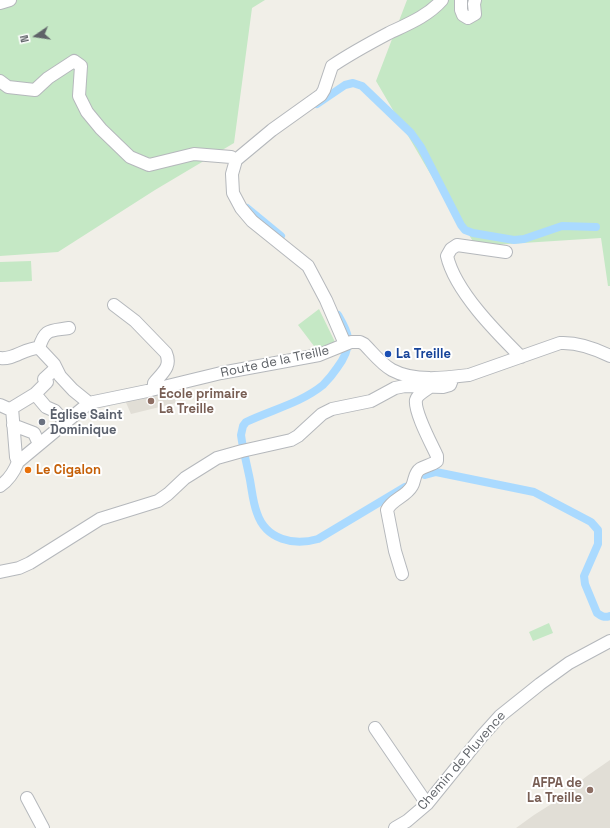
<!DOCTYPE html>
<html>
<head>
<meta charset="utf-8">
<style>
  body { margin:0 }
  #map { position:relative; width:610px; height:828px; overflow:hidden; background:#f1efe8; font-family:"Space Grotesk",sans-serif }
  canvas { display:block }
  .north { position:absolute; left:16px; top:16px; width:40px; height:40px; -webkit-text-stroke:3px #fff; paint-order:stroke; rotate:257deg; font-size:11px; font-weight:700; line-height:16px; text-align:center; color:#5f6368 }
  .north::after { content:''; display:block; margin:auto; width:14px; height:18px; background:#5f6368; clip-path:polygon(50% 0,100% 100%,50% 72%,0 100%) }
</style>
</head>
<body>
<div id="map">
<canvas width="610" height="828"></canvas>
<div class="north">N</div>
</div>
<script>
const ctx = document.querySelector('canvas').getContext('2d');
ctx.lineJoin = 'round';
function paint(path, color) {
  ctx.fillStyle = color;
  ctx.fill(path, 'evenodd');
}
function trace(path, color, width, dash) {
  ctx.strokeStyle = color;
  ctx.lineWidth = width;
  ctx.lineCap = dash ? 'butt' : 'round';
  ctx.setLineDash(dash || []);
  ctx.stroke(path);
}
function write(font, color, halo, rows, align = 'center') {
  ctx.font = font + ' "Space Grotesk",sans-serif';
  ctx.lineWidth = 4;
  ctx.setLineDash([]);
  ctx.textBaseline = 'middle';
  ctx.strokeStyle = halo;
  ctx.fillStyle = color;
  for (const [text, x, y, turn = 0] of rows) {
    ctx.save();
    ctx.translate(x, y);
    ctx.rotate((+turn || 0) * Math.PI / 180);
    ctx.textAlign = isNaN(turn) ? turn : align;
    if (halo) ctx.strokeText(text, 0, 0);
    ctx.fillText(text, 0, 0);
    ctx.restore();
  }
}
paint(new Path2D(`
  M173,387L176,403L131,414L124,398Z
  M610,760V828H516L534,815L553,803L587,776Z`), '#e1ded6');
paint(new Path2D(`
  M0,0H265L252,8L234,143L155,190L58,252L0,256Z
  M407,0H610V286H608L601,238L476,246L438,187L376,81Z
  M31,261L32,281L0,282V262Z
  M319,309L335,342L317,350L298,325Z
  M549,623L553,633L533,641L529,632Z`), '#c5e8c5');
trace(new Path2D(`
  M317,104L345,85L353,83L362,86L411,133L421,147L461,225L465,230L473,233L514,240L524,239L562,226L596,227
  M247,208L281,236
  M338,315C342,322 347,330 348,338C349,350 344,359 337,368C333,374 328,380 323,385C301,403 271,410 246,422L243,426L241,435C243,450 247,465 250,480C252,491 253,503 257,513C266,540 294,546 318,539L405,487
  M425,475L436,472L534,492L591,522L598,530V544L584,576L585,584L597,613C601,616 604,618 610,616`), '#aadaff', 8);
const minor = new Path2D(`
  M461,0V10L463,15L468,18L475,14L474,4L475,0
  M0,3L10,0
  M0,81L8,87L35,90L48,78L74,61L81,66L79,96L87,112L101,129L130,157L149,165L194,154L231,157L236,160
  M506,252L457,245L451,249L447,256C455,291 496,332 521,357
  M114,305L135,321L166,353C172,367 162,373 154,383V388
  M345,344L326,300L308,266L252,221L241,208L233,193L232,174L236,160L272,130L321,95L324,90L332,66C350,54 370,43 389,33C408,24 428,16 442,0
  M39,348L54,364L60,376L73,390L89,403
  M39,348C45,328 50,331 69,328
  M0,358C14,360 24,348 39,348
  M35,394L47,382L44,379L56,368
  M0,405L9,409L12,408L16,457L18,462
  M12,408L35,394L46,407L55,411L66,423
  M13,425L34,433L39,444
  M0,486C9,480 14,472 18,462L89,403L147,391L221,373L319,355L351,342H360L364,344C373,353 381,364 392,370C414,382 445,378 469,375L560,343C578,342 594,348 610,356
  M0,572L19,568L30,563L100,519L158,501L168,494L185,478L217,458L242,451L291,440L298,436L322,414L332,409L371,401L395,388L405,386L443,387L450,385L453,377
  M402,574L395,551L387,510C392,499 406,497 412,486C415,481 414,473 420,469C425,466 432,465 437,461V456C432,445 414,412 416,400C417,395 426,390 430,387
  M375,728L427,804
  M27,798L43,828
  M395,828L407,821L427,804L482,736L500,716L540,684L569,663L610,641`);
trace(minor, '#b5b8bc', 14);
trace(minor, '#fff', 12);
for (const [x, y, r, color] of [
  [388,354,4,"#1a4fb4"],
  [151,401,4,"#8d6e63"],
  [42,422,4,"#6b7280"],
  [28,470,4,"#e8710a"],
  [590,790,4,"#8d6e63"]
]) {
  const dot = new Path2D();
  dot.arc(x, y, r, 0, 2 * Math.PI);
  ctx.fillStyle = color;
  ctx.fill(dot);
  trace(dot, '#fff', 1.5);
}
write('bold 13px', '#164399', '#fff', [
  ["La Treille",396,354]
], 'left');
write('13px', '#5f6368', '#fff', [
  ["Route de la Treille",275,362,-12],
  ["Chemin de Pluvence",462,761,-49]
]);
write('bold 13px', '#785e54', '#fff', [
  ["École primaire",159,394],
  ["La Treille",159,409],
  ["AFPA de",582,783,"right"],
  ["La Treille",582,798,"right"]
], 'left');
write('bold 13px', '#5b616d', '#fff', [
  ["Église Saint",50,415],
  ["Dominique",50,430]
], 'left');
write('bold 13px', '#c56008', '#fff', [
  ["Le Cigalon",36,470]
], 'left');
</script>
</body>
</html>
